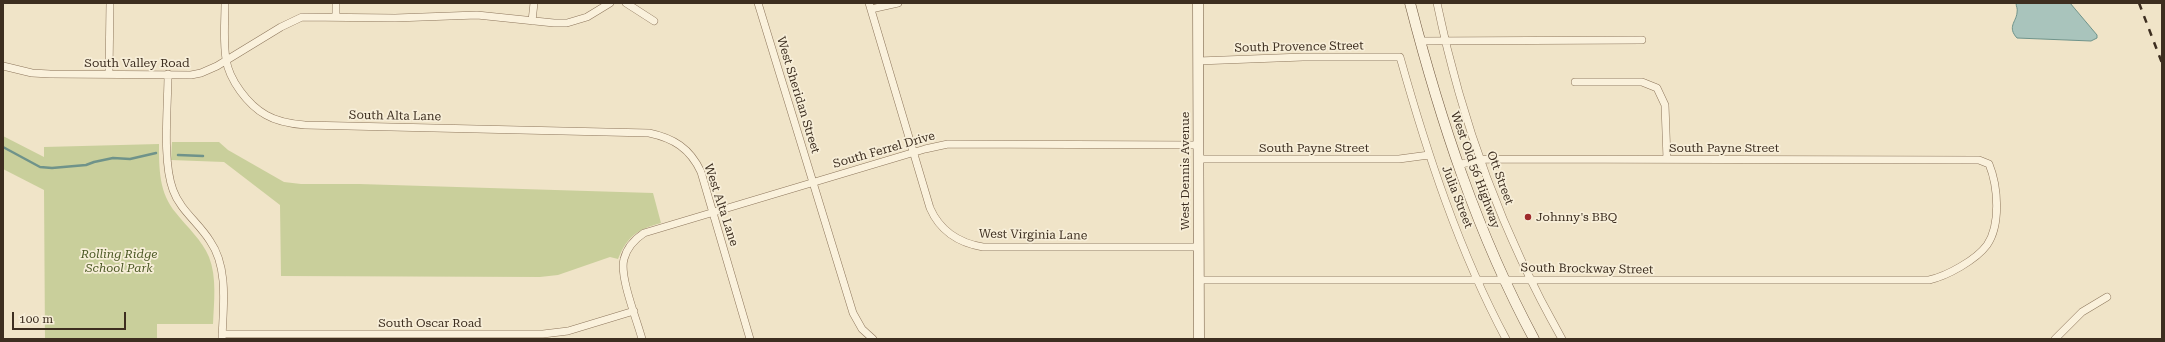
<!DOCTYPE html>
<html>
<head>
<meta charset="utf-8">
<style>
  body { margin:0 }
  #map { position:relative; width:2165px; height:342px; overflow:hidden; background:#f0e4c8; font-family:"Roboto Serif",serif }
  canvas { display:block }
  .frame { position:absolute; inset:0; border:4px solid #3d2e20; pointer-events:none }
  .scale { position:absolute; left:12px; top:312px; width:114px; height:18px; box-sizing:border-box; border:2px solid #3d2e20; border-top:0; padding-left:5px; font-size:12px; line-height:14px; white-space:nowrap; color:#3d2e20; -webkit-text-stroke:3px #f7eed8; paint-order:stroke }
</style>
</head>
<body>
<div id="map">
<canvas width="2165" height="342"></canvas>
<div class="frame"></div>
<div class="scale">100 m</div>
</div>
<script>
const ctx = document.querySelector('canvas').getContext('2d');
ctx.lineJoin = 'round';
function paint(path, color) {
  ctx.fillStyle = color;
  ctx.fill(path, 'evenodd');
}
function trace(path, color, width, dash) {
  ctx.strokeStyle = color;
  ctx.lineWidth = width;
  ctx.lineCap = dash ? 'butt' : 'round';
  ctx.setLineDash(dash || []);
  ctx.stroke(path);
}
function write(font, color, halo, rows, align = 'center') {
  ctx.font = font + ' "Roboto Serif",serif';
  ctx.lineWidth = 3.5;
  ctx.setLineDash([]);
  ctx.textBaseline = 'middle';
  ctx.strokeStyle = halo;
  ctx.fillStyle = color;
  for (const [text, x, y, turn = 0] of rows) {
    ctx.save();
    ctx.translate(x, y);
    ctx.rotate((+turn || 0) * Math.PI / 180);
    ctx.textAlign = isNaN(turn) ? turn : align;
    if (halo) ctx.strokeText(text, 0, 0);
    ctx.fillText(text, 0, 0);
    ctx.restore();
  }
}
paint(new Path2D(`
  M3,136L44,157V147L159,144C159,169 159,193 176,213C187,227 202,240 209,257C217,277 214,302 213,324H157V339H45L44,190L3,169Z
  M172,142H219L228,150L284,182L301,184H359L653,193L661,223C637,230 628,235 618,259L610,257L558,275L540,277L281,276L280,205L224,162L171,160Z`), '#c9cf9b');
const water = new Path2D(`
  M2016,3H2070L2097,35V38L2091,41L2017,38C2007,27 2016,22 2017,13C2018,8 2016,7 2016,3Z`);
paint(water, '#a9c4bc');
trace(water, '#6f938a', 1);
trace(new Path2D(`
  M3,147L40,167L52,168L86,165L94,162L113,158L130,159L156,153
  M178,155L203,156`), '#6f938a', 2.5);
const street = new Path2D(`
  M225,3C225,22 223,40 226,59C229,80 248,105 266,115C278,122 292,124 305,125L649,133C673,138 690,148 701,172L750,339
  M626,3L654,21
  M758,3L853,313L862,329L873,339
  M869,3L930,208C940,231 959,243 983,247H1198
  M1437,3C1461,120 1503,235 1562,339
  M871,9L898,3
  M336,17V3
  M532,21L534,3
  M1420,41L1642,40
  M1198,61L1303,57H1400C1427,153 1459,251 1506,339
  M3,66L32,73L50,74L191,75L201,73L217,66L281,27L302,17L395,18L477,15L554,23H567L587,17L610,3
  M109,73L110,3
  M168,74C168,107 162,160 173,190C180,210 199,223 210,241C229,268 223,308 222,339
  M1575,82H1642L1657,88L1665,105L1667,159
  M1198,159H1399L1429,155
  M1199,280H1929C1947,276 1976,260 1987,245C2001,225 1998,186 1989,164L1979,160L1481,159L1458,165
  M222,334H543L568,331L634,311
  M642,339C637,320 619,276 624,259C627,247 635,239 644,233L925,149L948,144L1198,145
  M2055,339L2082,312L2107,297`);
const secondary = new Path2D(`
  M1198,3L1199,339
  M1410,3C1440,119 1477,233 1534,339`);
trace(street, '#8d765c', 8);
trace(secondary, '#6f573f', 11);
trace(street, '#faf1dc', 7);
trace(secondary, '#faf1dc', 10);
trace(new Path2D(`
  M2139,3L2162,63`), '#3d2e20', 2.5, [7, 7]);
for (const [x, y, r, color] of [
  [1528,217,4,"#9e2a2b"]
]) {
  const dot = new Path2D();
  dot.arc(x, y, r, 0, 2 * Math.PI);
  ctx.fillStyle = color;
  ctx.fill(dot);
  trace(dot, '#f7eed8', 1.5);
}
write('12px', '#3d2e20', '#f7eed8', [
  ["South Provence Street",1299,47,-1],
  ["South Valley Road",137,63],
  ["West Sheridan Street",798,95,73],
  ["South Alta Lane",395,116,1],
  ["South Payne Street",1314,148],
  ["South Payne Street",1724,148],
  ["South Ferrel Drive",884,150,-16],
  ["West Old 56 Highway",1475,170,70],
  ["West Dennis Avenue",1185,171,-90],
  ["Ott Street",1500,178,70],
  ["Julia Street",1457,197,69],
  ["West Alta Lane",721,205,72],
  ["West Virginia Lane",1033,235,1],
  ["South Brockway Street",1587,269,1],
  ["South Oscar Road",430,323]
]);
write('12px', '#3d2e20', '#f7eed8', [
  ["Johnny's BBQ",1536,217]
], 'left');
write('italic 12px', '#4d5a26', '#f7eed8', [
  ["Rolling Ridge",119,254],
  ["School Park",119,268]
]);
</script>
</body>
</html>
